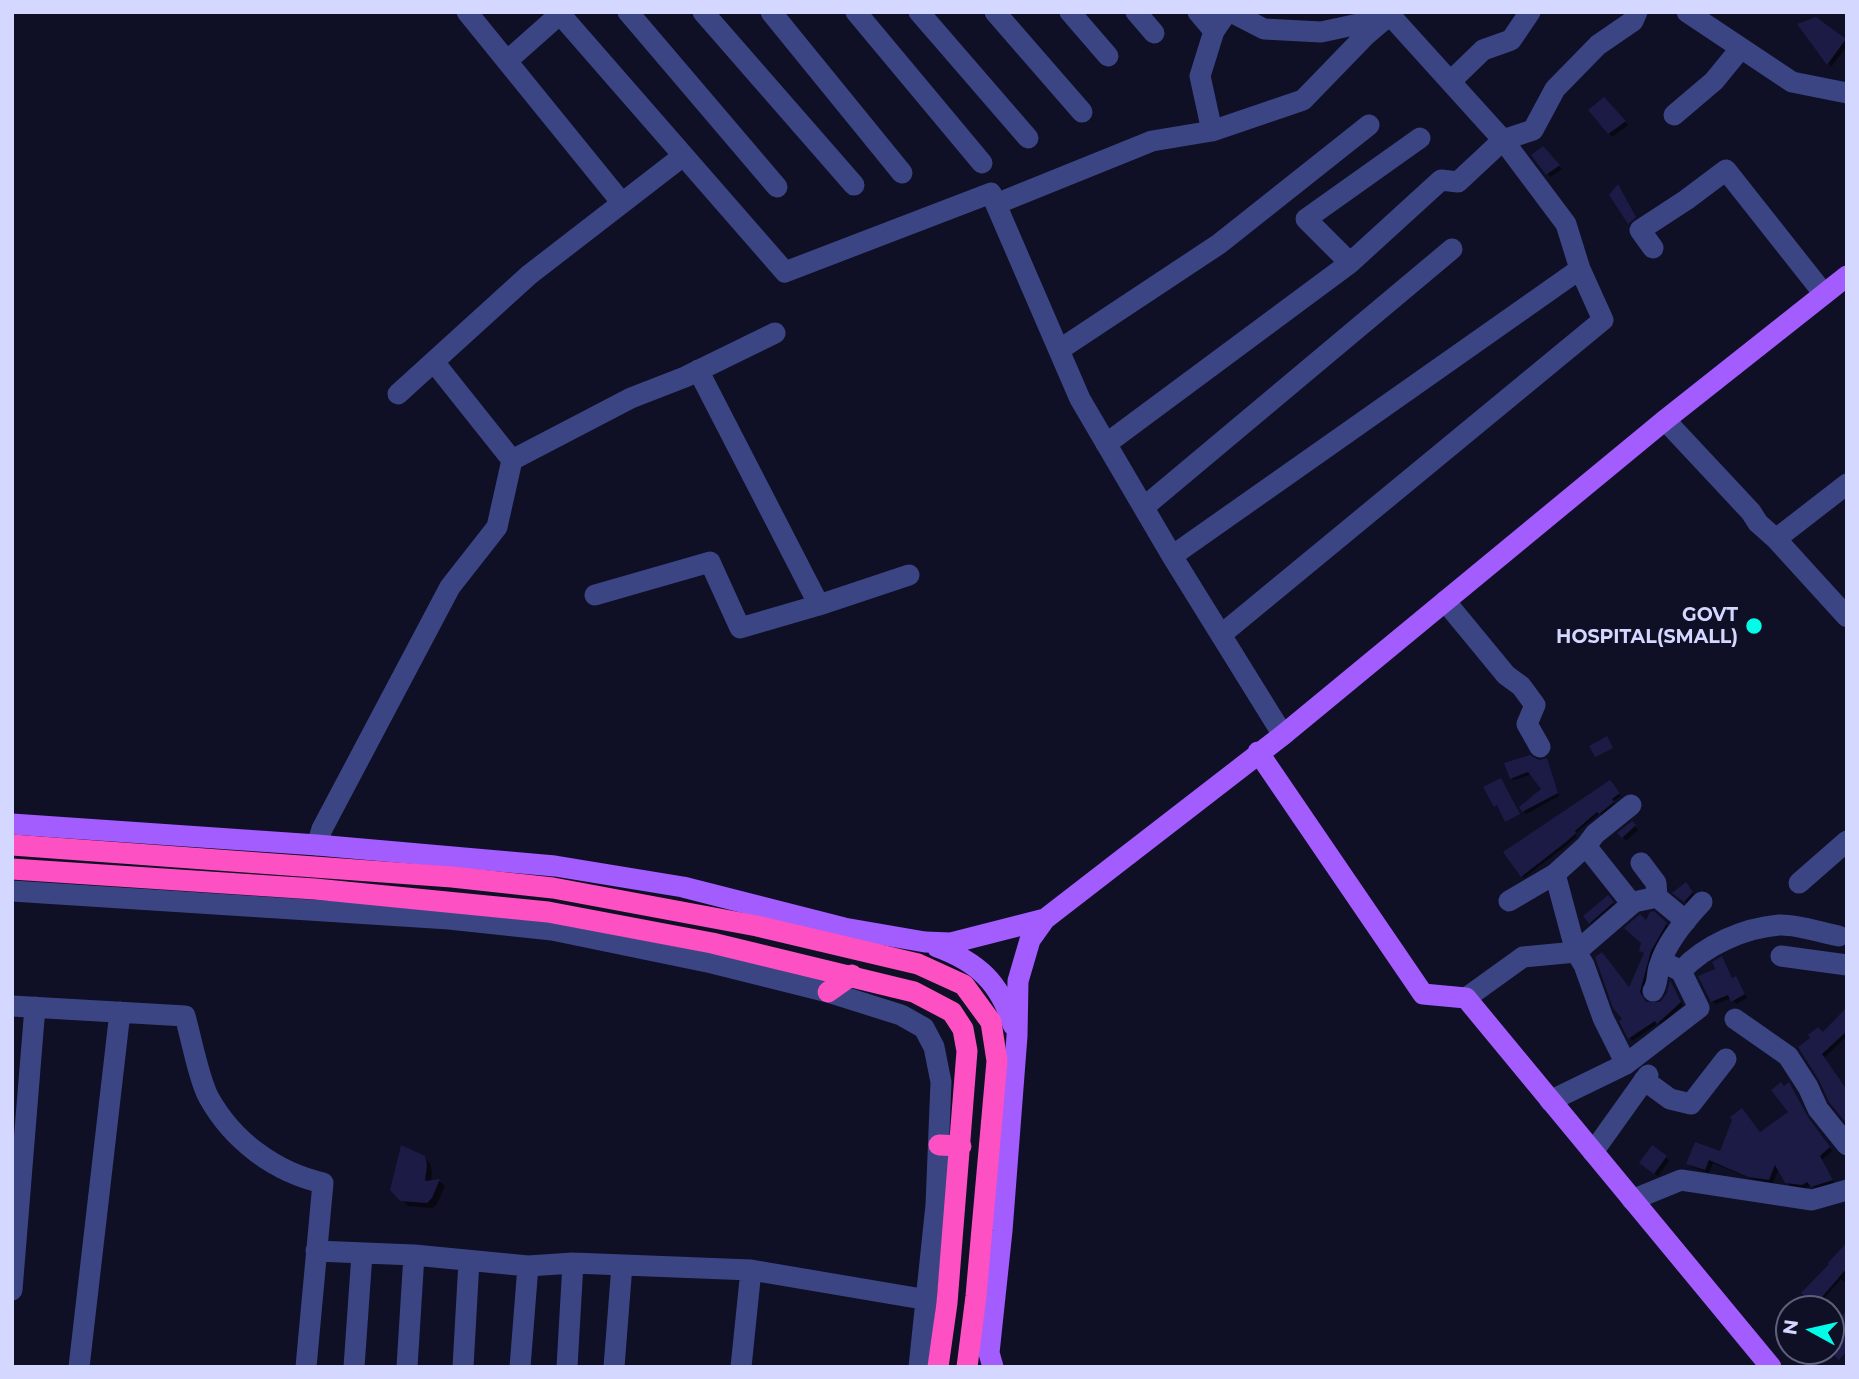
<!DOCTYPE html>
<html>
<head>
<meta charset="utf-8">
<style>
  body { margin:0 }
  #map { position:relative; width:1859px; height:1379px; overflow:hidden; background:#0f0f25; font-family:Montserrat,sans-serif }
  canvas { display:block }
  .frame { position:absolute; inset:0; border:14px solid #d4d7ff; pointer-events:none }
  .north { position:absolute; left:1775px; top:1295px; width:70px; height:70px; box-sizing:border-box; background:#0f0f25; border:2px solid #5e5f7c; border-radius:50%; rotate:278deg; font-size:19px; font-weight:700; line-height:28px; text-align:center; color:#d4d7ff }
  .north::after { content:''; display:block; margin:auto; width:24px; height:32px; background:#02fce7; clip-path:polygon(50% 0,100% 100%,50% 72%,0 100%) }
</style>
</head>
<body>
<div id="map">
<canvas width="1859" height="1379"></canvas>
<div class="frame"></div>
<div class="north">N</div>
</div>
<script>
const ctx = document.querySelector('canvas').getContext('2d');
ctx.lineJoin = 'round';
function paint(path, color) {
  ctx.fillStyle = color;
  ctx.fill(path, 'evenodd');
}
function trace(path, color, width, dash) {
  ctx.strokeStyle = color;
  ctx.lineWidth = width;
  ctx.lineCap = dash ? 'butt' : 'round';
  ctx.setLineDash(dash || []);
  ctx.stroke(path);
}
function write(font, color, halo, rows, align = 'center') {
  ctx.font = font + ' Montserrat,sans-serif';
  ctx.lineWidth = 6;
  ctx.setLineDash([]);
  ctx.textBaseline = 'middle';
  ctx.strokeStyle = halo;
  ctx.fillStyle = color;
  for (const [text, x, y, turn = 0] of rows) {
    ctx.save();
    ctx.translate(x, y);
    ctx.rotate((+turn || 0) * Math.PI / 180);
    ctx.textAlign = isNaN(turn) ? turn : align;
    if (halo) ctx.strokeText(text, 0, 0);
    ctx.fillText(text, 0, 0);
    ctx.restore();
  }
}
paint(new Path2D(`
  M1815,19L1847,43V46L1831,67L1799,25Z
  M1604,100L1628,125L1612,137L1609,133Z
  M1543,149L1562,169L1551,177L1547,174Z
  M1546,760L1559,796L1526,814L1521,808L1544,789L1532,774L1514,780L1511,778Z
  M1610,782L1621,796L1612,802L1615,804L1602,815L1600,813L1575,834L1577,836L1568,844L1524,878L1506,853Z
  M1632,823L1638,830L1626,841L1619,833Z
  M1689,888L1696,897L1688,904L1675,893Z
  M1608,897L1614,904L1591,924L1585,916Z
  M1653,913L1669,927L1653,954L1642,997L1647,1004H1660L1668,994L1671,984L1683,1005L1661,1025L1659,1023L1632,1041L1621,1021L1624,1019L1629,990L1645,955L1641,951L1646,922Z
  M1722,958L1733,980L1739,982L1747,998L1736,1004L1731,998L1716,1004L1712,1001L1717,970Z
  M1847,1020V1036L1824,1058L1821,1079L1823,1035Z
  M1789,1084L1811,1123L1832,1151L1822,1160L1835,1184L1816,1189L1812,1185L1806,1188L1790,1186L1779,1168L1773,1183L1754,1180L1713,1163L1709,1173L1692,1167L1688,1164L1721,1153L1760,1134L1790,1112L1785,1088Z
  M1666,1157L1669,1161L1658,1176L1644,1166Z
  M424,1158L430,1164L432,1172L431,1182L439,1181L445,1186L437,1204L433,1208L408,1206L392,1189Z
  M1847,1257V1284L1841,1279L1818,1305L1803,1293Z`), '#0007');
paint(new Path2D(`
  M1816,17L1846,39L1827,65L1797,24Z
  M1604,97L1626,121L1608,134L1588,110Z
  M1543,146L1560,165L1546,175L1531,155Z
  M1618,184L1636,217L1628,224L1609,195Z
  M1607,736L1613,748L1595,757L1589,746Z
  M1530,755L1539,760L1547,758L1558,793L1522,812L1519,807L1541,789L1528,772L1510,779L1504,763Z
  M1501,778L1520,814L1505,822L1497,805L1494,807L1483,787Z
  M1610,780L1620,793L1612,799L1614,802L1599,814L1597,812L1575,831L1576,833L1566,842L1521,877L1503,852Z
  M1632,821L1636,825L1622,838L1617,833Z
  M1686,882L1693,892L1684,902L1672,893Z
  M1608,895L1614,902L1589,924L1583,916Z
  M1654,911L1667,923L1651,951L1640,992L1646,1002H1660L1667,993L1670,980L1681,1002L1657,1024L1655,1021L1628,1039L1619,1021L1622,1019L1613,1008L1595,957L1602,952L1629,987L1644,953L1639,951L1641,943L1624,928L1640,914L1646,920L1650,912Z
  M1722,956L1732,978L1736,976L1745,994L1731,1002L1728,995L1711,1002L1698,976L1715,969L1712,962Z
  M1847,1007V1031L1822,1054L1847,1090V1124L1829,1102L1819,1080L1798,1047L1810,1038L1808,1035L1818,1027L1823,1032Z
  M1781,1082L1784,1086L1789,1082L1808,1117L1830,1147L1820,1156L1833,1180L1811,1187L1807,1182L1802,1185L1785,1183L1775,1165L1769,1180L1748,1177L1709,1160L1705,1170L1686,1164L1695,1142L1720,1151L1732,1120L1730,1117L1742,1108L1760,1132L1788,1112L1771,1090Z
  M401,1145L425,1156L427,1165L425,1181L440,1179L432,1198L427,1203L400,1201L390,1190Z
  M1652,1145L1667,1156L1654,1174L1639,1163Z
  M1847,1242V1268L1815,1305L1801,1293L1829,1264L1828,1263Z
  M1831,1310L1839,1319L1847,1310V1351L1839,1360L1831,1352Z`), '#1c1b46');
trace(new Path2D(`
  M467,12L622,203
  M562,12L560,14L785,272L991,193L1080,399L1172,556L1283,735
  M628,12L777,187
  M703,12L854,185
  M771,12L902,173
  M856,12L982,163
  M919,12L1028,138
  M995,12L1082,112
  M1070,12L1108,56
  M1136,12L1154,33
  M1198,12L1214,31
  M1231,12L1264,29L1321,32L1382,19
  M1687,12L1792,82L1847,93
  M1390,15L1503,140L1533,130L1555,89L1598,45L1633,21L1637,12
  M507,61L560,14L559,12
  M1451,81L1483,50L1511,40L1530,12
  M1674,115L1714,81L1741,48
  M1212,131L1200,76L1214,31L1227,12
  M996,204L1152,141L1212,131L1303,100L1366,35L1393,12
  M1653,248L1640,230L1686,200L1726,170L1824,294
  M1059,350L1219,244L1369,125
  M434,362L512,460L631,398L685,377L775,333
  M698,370L819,605L909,575
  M398,394L529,275L683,156
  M1665,420L1751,512L1758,523L1776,539L1847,617
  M1106,444L1350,263
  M1144,507L1452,249
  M1776,539L1847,484
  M1172,556L1580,269
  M595,595L710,562L740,628L819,605
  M1445,601L1506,675L1521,686L1535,705L1527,724L1540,747
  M1222,634L1603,320L1580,269L1566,224L1503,140L1458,182L1441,180L1350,263L1306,219L1420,138
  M317,845L322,829L450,587L497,527L512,460
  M1586,846L1632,904
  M1641,863L1656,883L1657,897L1686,921
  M1555,874L1576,952L1584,965L1603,1018L1626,1064
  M1799,883L1847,841
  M12,891L449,919L552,930L712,963L828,992L901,1015L924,1028L934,1047L941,1082L936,1205L919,1367
  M1509,901L1555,874L1586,846L1595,834L1631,805
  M1781,956L1847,965
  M1681,971C1705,945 1744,928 1779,925C1798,924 1821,933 1839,936
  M1653,991C1659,981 1656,973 1660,964C1667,941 1686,919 1702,902
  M1466,998L1523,957L1576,952L1634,902L1657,897
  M12,1006L185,1016C191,1037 199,1080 209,1098C233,1141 275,1172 323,1183L306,1367
  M1735,1019L1788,1056L1808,1087L1818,1109L1847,1145
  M1644,1080L1670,1099L1691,1104L1726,1059
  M1550,1101L1626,1064L1699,1008L1681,971L1661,961
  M1593,1152L1648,1075
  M1632,1200L1681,1180L1812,1200L1847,1190
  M316,1251L414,1255L528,1266L573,1263L751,1270
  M12,1290L35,1007
  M79,1367L120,1012
  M354,1367L362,1254
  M407,1367L414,1255
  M463,1367L469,1261
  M520,1367L528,1266
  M567,1367L573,1263
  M614,1367L622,1265
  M741,1367L751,1270L928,1300`), '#3b4584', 21);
trace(new Path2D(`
  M1258,752L1423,994L1466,998L1771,1367
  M12,824L317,845L555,866L683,887L844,928L925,942L951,943L1045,919
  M937,947C978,962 1000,983 1013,1025
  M993,1367L989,1353L1002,1231L1017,1036L1018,981L1030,940L1045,919L1283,735L1665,420L1847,276`), '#a35cfd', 21);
trace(new Path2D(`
  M12,845L452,877L553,888L757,926L918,964L964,985L991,1022L997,1061L976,1296L967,1367
  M12,869L315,889L548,912L712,943L914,992L952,1012L963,1029L967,1051L947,1303L938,1367
  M828,992L852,975
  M939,1145L961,1146`), '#fd50c3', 21);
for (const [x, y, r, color] of [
  [1754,626,9,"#02fce7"]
]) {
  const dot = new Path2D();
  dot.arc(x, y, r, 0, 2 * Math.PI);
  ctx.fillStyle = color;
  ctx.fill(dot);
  trace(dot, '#0f0f25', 2.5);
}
write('bold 19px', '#d4d7ff', '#0f0f25', [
  ["GOVT",1738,615],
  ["HOSPITAL(SMALL)",1738,637]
], 'right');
</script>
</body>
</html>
